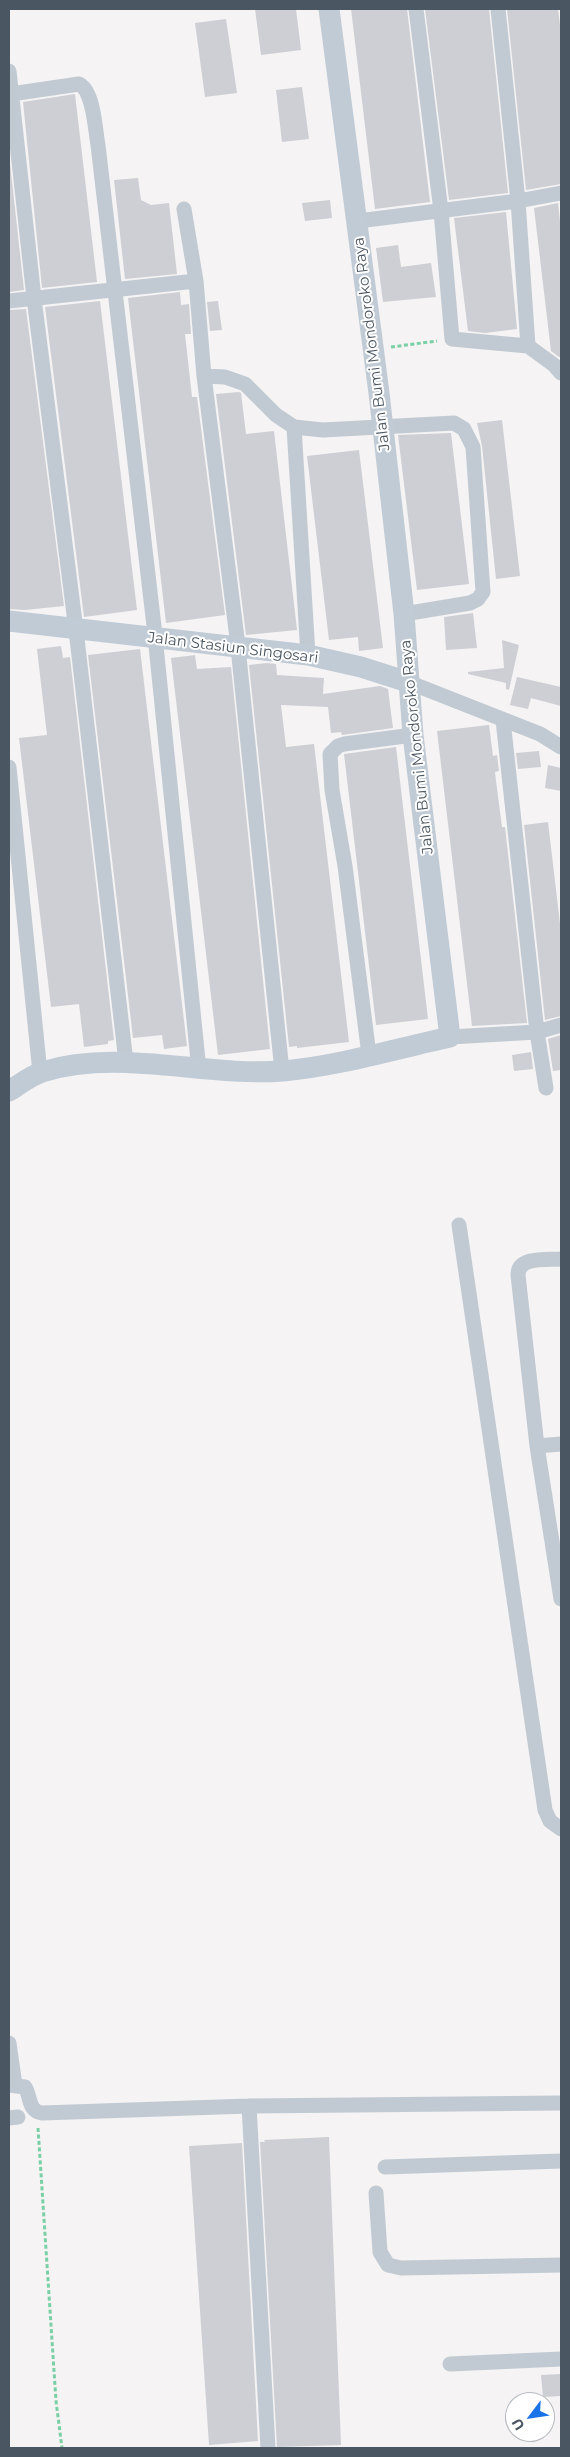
<!DOCTYPE html>
<html>
<head>
<meta charset="utf-8">
<style>
  body { margin:0 }
  #map { position:relative; width:570px; height:2457px; overflow:hidden; background:#f5f3f3; font-family:Montserrat,sans-serif }
  canvas { display:block }
  .frame { position:absolute; inset:0; border:10px solid #4a5661; pointer-events:none }
  .north { position:absolute; left:505px; top:2392px; width:50px; height:50px; box-sizing:border-box; background:#fff; border:1px solid #b7bbc0; border-radius:50%; rotate:239deg; font-size:14px; font-weight:700; line-height:20px; text-align:center; color:#4a5661 }
  .north::after { content:''; display:block; margin:auto; width:18px; height:22px; background:#1a73e8; clip-path:polygon(50% 0,100% 100%,50% 72%,0 100%) }
</style>
</head>
<body>
<div id="map">
<canvas width="570" height="2457"></canvas>
<div class="frame"></div>
<div class="north">U</div>
</div>
<script>
const ctx = document.querySelector('canvas').getContext('2d');
ctx.lineJoin = 'round';
function paint(path, color) {
  ctx.fillStyle = color;
  ctx.fill(path, 'evenodd');
}
function trace(path, color, width, dash) {
  ctx.strokeStyle = color;
  ctx.lineWidth = width;
  ctx.lineCap = dash ? 'butt' : 'round';
  ctx.setLineDash(dash || []);
  ctx.stroke(path);
}
function write(font, color, halo, rows, align = 'center') {
  ctx.font = font + ' Montserrat,sans-serif';
  ctx.lineWidth = 4;
  ctx.setLineDash([]);
  ctx.textBaseline = 'middle';
  ctx.strokeStyle = halo;
  ctx.fillStyle = color;
  for (const [text, x, y, turn = 0] of rows) {
    ctx.save();
    ctx.translate(x, y);
    ctx.rotate((+turn || 0) * Math.PI / 180);
    ctx.textAlign = isNaN(turn) ? turn : align;
    if (halo) ctx.strokeText(text, 0, 0);
    ctx.fillText(text, 0, 0);
    ctx.restore();
  }
}
paint(new Path2D(`
  M255,9H296L301,50L261,55Z
  M351,9H407L430,202L375,209Z
  M425,9H489L508,193L449,200Z
  M507,9H558L561,33V184L526,190Z
  M226,19L237,93L205,97L195,23Z
  M302,87L309,139L282,142L276,90Z
  M75,94L97,282L42,288L23,102Z
  M9,154L24,290L9,292Z
  M138,178L141,200L151,205L169,203L177,274L125,279L114,180Z
  M330,200L332,218L305,221L302,203Z
  M558,203L561,231V357H559L551,351L534,208Z
  M506,212L517,329L485,333L468,331L454,218Z
  M398,245L401,267L431,263L436,297L383,302L376,248Z
  M180,292L181,305L189,304L191,334H185L192,397H197L225,615L166,623L128,298Z
  M100,301L137,610L84,617L45,307Z
  M218,301L222,330L210,331L207,302Z
  M26,309L64,606L25,610L9,609V310Z
  M239,392L241,393L246,434L274,431L297,630L246,635L216,394Z
  M502,420L520,576L496,579L482,446L477,423Z
  M451,433L469,584L417,590L398,435Z
  M359,450L383,648L359,651L358,637L329,640L307,456Z
  M473,613L477,648L446,650L444,617Z
  M502,640L519,645L509,690L506,689V683L468,674V672L504,668Z
  M61,646L63,658L70,657L114,1040L108,1041V1044L84,1047L79,1004L51,1007L19,738L47,735L37,649Z
  M140,649L187,1046L164,1049L162,1035L133,1038L88,655Z
  M195,655L197,669L231,667L270,1049L218,1055L171,658Z
  M267,663L276,664L277,675L324,678L323,694L380,686L388,689L393,728L342,735L341,732L331,733L328,707L281,705L286,747L314,744L349,1042L297,1048V1046L289,1047L249,665Z
  M517,677L561,687V706L531,698L528,709L510,705Z
  M489,725L493,756L497,755L499,771L495,772L496,781L502,827H505L527,1023L472,1026L437,731Z
  M396,747L428,1019L376,1025L344,754Z
  M539,751L541,767L518,769L516,753Z
  M548,765L561,768V791L545,788Z
  M548,822L561,932V1016L545,1020L524,825Z
  M561,1035V1070L553,1071L548,1039Z
  M531,1052L533,1069L514,1071L512,1055Z
  M329,2137L341,2445L277,2447L260,2142H265L264,2140Z
  M242,2143L258,2441L209,2445L189,2146Z
  M561,2374V2396L543,2397L541,2375Z`), '#cdcfd5');
trace(new Path2D(`
  M391,347L437,341
  M38,2128L56,2401L62,2448`), '#7ad0a6', 3, [4, 2.5]);
trace(new Path2D(`
  M416,9L441,211L452,339L528,346L554,365L561,373
  M498,9L518,201L528,346
  M9,71L34,298L76,630L126,1062
  M11,94L79,84C94,91 95,130 98,145L154,626L199,1070
  M184,209L196,281L204,376L237,638L282,1071
  M358,221L518,201L561,193
  M9,301L196,281
  M204,376L225,377L245,384L276,415L294,427L323,430L454,423L464,429L473,447L483,592L478,599L470,603L404,614
  M294,427L308,655
  M408,682L540,734L561,747
  M503,720L537,1032L546,1088
  M9,767L40,1073
  M450,1037L537,1032L561,1025
  M369,1055L345,866L332,790L330,754L338,746L344,744L413,735
  M459,1225L545,1810L550,1821L561,1829
  M561,1259C547,1260 518,1256 518,1275L537,1446L561,1599
  M537,1446L561,1444
  M9,2043L15,2085
  M9,2085L25,2087C31,2097 28,2111 42,2113L249,2106L561,2103
  M249,2106L268,2448
  M9,2118L18,2117
  M385,2167L561,2161
  M376,2193L380,2252L388,2265L401,2268L561,2265
  M450,2364L561,2359`), '#c1cad2', 15);
trace(new Path2D(`
  M9,621L308,655L361,667L408,682
  M9,1091C19,1085 30,1076 42,1072C120,1048 202,1077 283,1071C339,1066 395,1049 450,1037L413,735L404,614L379,393L329,9`), '#c1cbd6', 21);
write('15px', '#4a5661', '#fff', [
  ["Jalan Bumi Mondoroko Raya",372,344,-97],
  ["Jalan Stasiun Singosari",233,648,7],
  ["Jalan Bumi Mondoroko Raya",417,747,-96]
]);
</script>
</body>
</html>
